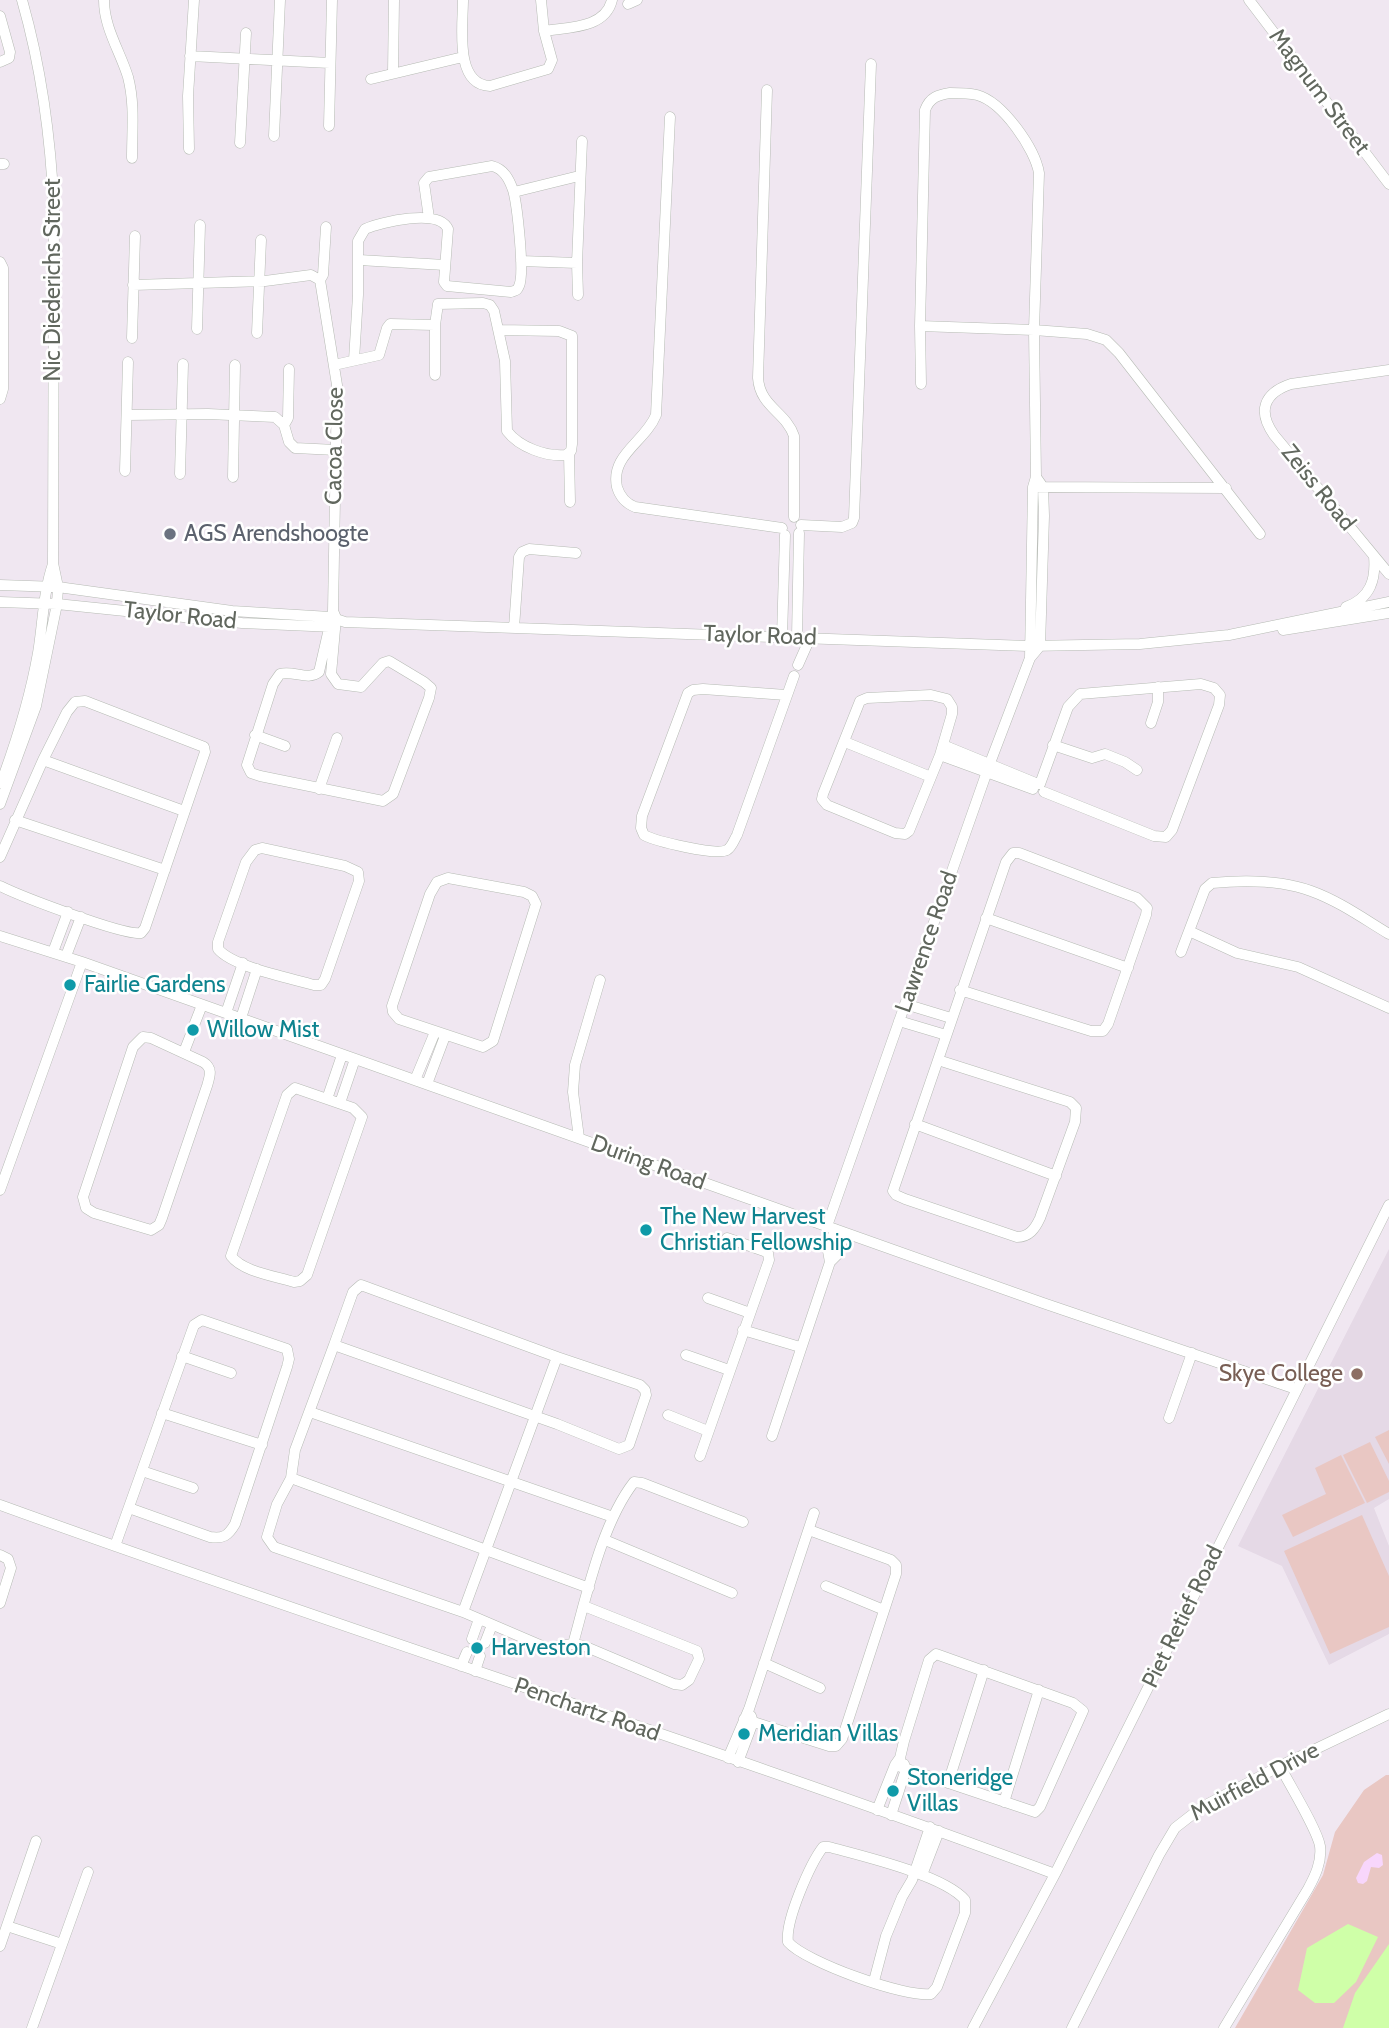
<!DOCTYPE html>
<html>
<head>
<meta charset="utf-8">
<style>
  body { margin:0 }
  canvas { display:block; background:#f0e7f1 }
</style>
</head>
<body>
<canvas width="1389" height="2028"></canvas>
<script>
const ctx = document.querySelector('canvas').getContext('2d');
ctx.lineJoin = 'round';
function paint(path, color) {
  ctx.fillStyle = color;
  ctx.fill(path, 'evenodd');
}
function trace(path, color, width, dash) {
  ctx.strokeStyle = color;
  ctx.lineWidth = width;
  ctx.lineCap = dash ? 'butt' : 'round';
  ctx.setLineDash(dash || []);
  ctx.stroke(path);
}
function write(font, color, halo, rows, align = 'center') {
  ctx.font = font + ' Cabin,sans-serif';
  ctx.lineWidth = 5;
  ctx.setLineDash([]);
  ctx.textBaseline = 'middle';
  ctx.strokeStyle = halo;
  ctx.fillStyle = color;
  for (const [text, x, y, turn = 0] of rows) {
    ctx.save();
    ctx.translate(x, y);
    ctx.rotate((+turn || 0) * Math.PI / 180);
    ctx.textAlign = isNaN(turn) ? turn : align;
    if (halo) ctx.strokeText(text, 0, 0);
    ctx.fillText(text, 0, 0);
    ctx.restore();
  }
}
paint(new Path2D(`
  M1389,1249V1499L1374,1508L1389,1546V1634L1329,1665L1282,1566L1238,1546Z`), '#e5d9e6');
paint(new Path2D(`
  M1389,1430V1464L1375,1437Z
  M1370,1442L1389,1481V1492L1367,1503L1343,1455Z
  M1341,1455L1365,1503L1293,1537L1282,1515L1326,1494L1315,1468Z
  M1362,1515L1389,1576V1627L1330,1654L1284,1551Z
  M1386,1775H1389V2028H1235L1323,1875L1335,1832L1364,1790Z`), '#e9c7c3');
paint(new Path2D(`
  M1377,1853L1382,1855L1383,1865L1379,1868L1371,1867L1367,1881L1363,1884L1358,1883L1356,1878L1364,1862Z`), '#f8d6fc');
paint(new Path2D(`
  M1348,1924L1378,1937L1356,1982L1334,2003H1315L1298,1990L1307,1948Z
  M1389,1944V2028H1343L1355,1993Z`), '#cfffa8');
const minor = new Path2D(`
  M104,0C104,28 120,51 128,77C135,104 132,130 132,158
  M463,0C463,25 454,85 490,86L548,69L552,60L544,31C568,27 605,29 612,0
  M541,0L544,31
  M1249,0L1389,184
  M628,4L637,0
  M0,16L10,52L9,58L0,62
  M190,56L330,63
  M393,73L394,0
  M371,79L463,57
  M767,90L758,378C760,407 786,412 794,436V517
  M670,117L656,415C645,442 610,455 617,487C620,497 625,503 635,507L782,528
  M329,126L332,0
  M274,136L280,0
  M240,143L246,33
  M189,149L188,96L194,0
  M0,164H4
  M514,192L579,176
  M359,260L445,265
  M521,261L577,263
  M0,262L3,268V389L0,399
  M320,280L323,275L326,227
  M133,285L265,281L311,275L320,280L337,385L333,611L336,618L331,674L338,684L361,687L383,663L389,661L424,682L431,688L429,698L393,794L383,801L260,776L251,773L247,765L273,684L280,674C293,670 308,681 319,672L333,611
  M578,295L577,263L582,141
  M435,325V375
  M920,326L1034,330L1087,334L1106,340L1119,353L1260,534
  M197,329L200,225
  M257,333L261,240
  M132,338L135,236
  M354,360L358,295V241L365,229C381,222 439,208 448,229L444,282L447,286L511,292C516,290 517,291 519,286C525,274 517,204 513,190C509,179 504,169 492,166L429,177L424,183L429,218
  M334,365L379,355L387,328L390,324L435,325L438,304L483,303L490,305L494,311L505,361L507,431C519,447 546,457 566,455L571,451L572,444V336L559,331L499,330
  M1389,370L1291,384C1264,393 1257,411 1274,435L1389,574
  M921,384L920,326L925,110C930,97 938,95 950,93C959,93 969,93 977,95C1003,102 1035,149 1039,173L1034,330L1036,477L1033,487L1030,658
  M127,415L208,414L275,417L284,425L289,442L295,448L336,450
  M284,425L288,418L289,369
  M569,453L570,502
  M125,471L128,362
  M180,474L183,364
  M233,477L235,365
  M1038,487L1226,488
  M801,525L842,527L852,523L854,518L871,64
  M0,585L58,587L232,611L330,617L345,622L1028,646L1140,644L1229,635L1389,602
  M0,602L57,604L242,623L335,627
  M1346,607C1371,598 1376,579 1374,556
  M514,628L519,557L522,552L529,549L576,553
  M1283,630L1389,613
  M782,637L785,535
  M797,637L799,533
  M798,665L810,638
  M786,695L703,689L693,690L688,693L642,816L641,828L644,835C655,841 716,856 727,850C732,847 734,840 737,835L794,676
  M931,695L947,699L952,707V714L940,755L909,831L905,834L895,833L827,805L822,799L823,794L860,701L867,698Z
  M1151,723L1158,702V687
  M255,735L285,746
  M845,742L931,777
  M943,745L1038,784
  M1053,745L1092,758L1105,754L1125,762L1137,770
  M940,755L1033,789
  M43,760L184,811
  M1,783C17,740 30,698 38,653C43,623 43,593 53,564
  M1040,784L1068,707L1080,694L1201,684L1214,688L1220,695L1219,705L1172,830L1166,837L1154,836L1044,792
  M319,789L337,738
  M0,804L36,706L57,604L58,587L53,563L54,212C51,139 42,70 22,0
  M15,820L165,870
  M262,848L345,866L358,872L359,881L325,979L321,985H314C290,978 233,967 218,949V942L246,862L255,850Z
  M0,857L43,760L67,712L75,702L85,701L204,747L205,752L145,928L141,933C124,936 20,896 0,886
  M448,878L524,892L532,896L536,904L493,1041L483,1047L399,1019L393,1012L392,1006L430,894L437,882Z
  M986,918L1128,968
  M1189,931L1237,953L1298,967L1389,1008
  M0,936L82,962L1043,1303L1296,1389
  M53,952L68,912
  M1181,952L1205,889L1212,883C1244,880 1281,880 1311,891C1339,901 1364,919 1389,934
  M66,956L81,917
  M905,1004L951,1018
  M226,1013L243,963
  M241,1018L257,969
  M899,1021L946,1035
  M193,1028L202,1005
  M143,1037L151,1038L203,1062C213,1068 210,1076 207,1086L162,1218L159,1225L151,1230L94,1213L86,1208L83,1197L133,1047Z
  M184,1052L191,1034
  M938,1060L1070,1102L1076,1108L1075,1122L1040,1218C1035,1229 1029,1237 1017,1237L905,1199L896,1195L893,1191L1006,862L1013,853H1019L1137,898L1147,908L1146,915L1108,1024L1103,1031H1091L960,990
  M415,1080L435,1032
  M427,1084L445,1036
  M295,1088L353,1108L362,1117L307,1275L300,1281L294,1282C275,1276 243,1272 231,1256L287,1095Z
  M327,1099L342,1055
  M340,1103L355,1059
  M915,1124L1056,1176
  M579,1138L573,1092L575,1065L600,980
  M0,1190L82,962
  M827,1226L990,763L1030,658L1040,646L1044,516L1043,487L1036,477
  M830,1262L828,1251L835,1229
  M361,1285L557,1357L640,1385L645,1390L646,1395L629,1445L619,1449L557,1424L334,1345L353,1292Z
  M708,1298L750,1313
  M743,1330L800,1347
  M686,1355L729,1370
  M182,1356L231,1373
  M310,1412L613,1517
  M162,1413L262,1445
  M668,1415L708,1431
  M1169,1418L1192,1353
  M772,1436L830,1262L838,1254L845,1233
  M700,1456L769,1260L768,1253L764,1251L727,1238
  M142,1471L193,1488
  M291,1478L295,1450L334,1345
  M0,1505C350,1632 706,1744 1055,1874
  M605,1540L732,1593
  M115,1546L194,1325L202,1320L287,1349L289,1359L287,1367L235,1524C228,1536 223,1539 210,1537L129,1508
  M0,1555L8,1559L11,1568L0,1603
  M826,1586L884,1610
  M584,1606L697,1651L699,1659L689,1680L682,1685L674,1684L584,1646L573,1644L547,1648L463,1612L274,1547L267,1537L277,1504L291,1478L589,1588
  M463,1612L557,1357
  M472,1639L479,1619
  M485,1643L492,1625
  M573,1644C587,1594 602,1523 634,1482L642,1483L743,1522
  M764,1663L820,1688
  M461,1666L467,1652
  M475,1671L480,1656
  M744,1719L829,1746H836L842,1739L896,1574V1565L891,1560L809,1530
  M728,1758L749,1709L814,1513
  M738,1762L753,1722L751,1716
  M948,1783L984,1670
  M1004,1802L1039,1690
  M877,1810L895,1765L900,1758L904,1741L929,1660L936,1654L1073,1703L1083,1711L1040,1807L1035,1812L895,1765
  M891,1815L906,1769L904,1764
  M823,1847H829C862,1856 944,1875 965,1900V1913L937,1987L931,1994C906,1998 805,1962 788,1942C785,1921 810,1864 823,1847Z
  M922,1875L939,1831
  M7,1926L62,1944
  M0,1946L36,1841
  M874,1981L886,1936L902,1897L912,1880L930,1827
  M32,2028L88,1872
  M973,2028L1055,1874L1389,1205
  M1072,2028L1159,1855L1175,1828L1202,1807L1280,1766L1389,1714
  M1224,2028L1308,1889C1315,1876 1322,1862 1320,1846C1317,1829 1289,1784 1280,1766`);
trace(minor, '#b6bbb4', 11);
trace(minor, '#fff', 10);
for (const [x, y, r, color] of [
  [170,534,7,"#6b7280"],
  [70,985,7,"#0f9aa8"],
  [193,1030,7,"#0f9aa8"],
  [646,1230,7,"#0f9aa8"],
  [1357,1374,7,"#8d6e63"],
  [477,1648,7,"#0f9aa8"],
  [744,1734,7,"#0f9aa8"],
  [893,1791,7,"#0f9aa8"]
]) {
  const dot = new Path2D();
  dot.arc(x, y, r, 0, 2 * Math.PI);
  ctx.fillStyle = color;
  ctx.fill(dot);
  trace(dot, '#fff', 2.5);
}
write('23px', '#61675e', '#fff', [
  ["Magnum Street",1319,92,53],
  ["Nic Diederichs Street",53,280,-90],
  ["Cacoa Close",335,446,-89],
  ["Zeiss Road",1318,488,51],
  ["Taylor Road",180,616,6],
  ["Taylor Road",760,636,2],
  ["Lawrence Road",927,942,-71],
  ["During Road",648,1163,20],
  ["Piet Retief Road",1183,1617,-64],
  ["Penchartz Road",587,1710,19],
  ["Muirfield Drive",1255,1782,-28]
]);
write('23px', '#5b616d', '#fff', [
  ["AGS Arendshoogte",184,534]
], 'left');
write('23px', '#0d838f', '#fff', [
  ["Fairlie Gardens",84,985],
  ["Willow Mist",207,1030],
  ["The New Harvest",660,1217],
  ["Christian Fellowship",660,1243],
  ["Harveston",491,1648],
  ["Meridian Villas",758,1734],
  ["Stoneridge",907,1778],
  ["Villas",907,1804]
], 'left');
write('23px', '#785e54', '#fff', [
  ["Skye College",1343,1374]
], 'right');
</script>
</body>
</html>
